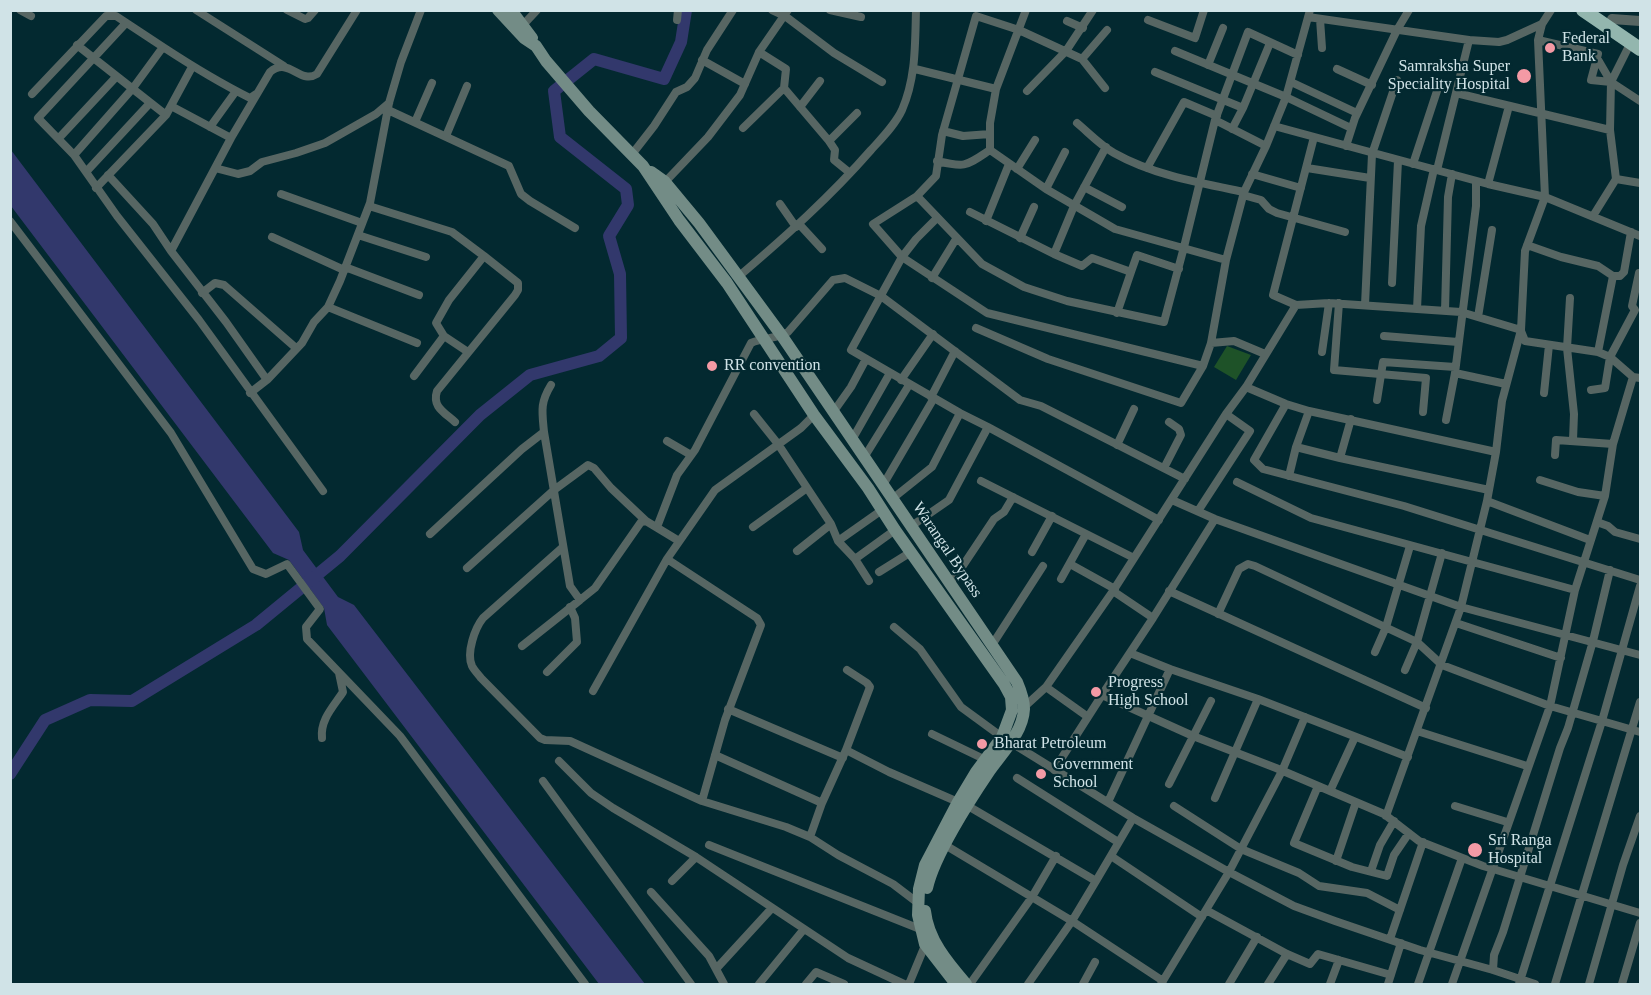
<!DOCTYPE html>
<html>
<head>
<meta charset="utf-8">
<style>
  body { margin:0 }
  #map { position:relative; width:1651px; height:995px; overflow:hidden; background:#032930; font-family:"Times New Roman",serif }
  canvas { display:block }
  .frame { position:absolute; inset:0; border:12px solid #d0e3e7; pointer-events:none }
</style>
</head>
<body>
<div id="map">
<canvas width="1651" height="995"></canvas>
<div class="frame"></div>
</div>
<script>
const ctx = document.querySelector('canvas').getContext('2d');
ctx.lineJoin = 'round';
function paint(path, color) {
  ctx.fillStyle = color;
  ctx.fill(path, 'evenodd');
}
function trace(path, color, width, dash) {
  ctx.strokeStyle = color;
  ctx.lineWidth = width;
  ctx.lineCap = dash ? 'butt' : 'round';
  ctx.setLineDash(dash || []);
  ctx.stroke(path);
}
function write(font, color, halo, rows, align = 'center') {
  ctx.font = font + ' "Times New Roman",serif';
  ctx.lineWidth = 4.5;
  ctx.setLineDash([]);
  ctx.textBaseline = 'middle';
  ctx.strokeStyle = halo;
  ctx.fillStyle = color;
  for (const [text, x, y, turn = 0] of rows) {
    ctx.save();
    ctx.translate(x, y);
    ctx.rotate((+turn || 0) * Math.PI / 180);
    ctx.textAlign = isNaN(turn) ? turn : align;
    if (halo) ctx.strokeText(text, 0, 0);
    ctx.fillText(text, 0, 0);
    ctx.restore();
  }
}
paint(new Path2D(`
  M1227,346L1251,355L1236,380L1214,367Z`), '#1e5228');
paint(new Path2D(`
  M11,150L299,532L303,550L338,597L354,605L645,984H599L327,625L324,608L289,560L273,553L11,206Z`), '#32386c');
trace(new Path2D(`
  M10,774L45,720L90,700L132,701L256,625L340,556L480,415L530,375L599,356L621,338L620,274L609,236L628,205L626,189L560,137L554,91L594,59L664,79L681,42L686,10`), '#32386c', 12);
trace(new Path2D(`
  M20,10L31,16
  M196,10L284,66
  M287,10L305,19L308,18L315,10
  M772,10L785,16L834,53L882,82
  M830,10L861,17
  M1026,10L996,89L990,123V150L1046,189L1115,229L1226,260
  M1308,17L1469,40L1499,42L1507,40L1542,24
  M1320,19L1322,48
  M677,20L678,10
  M1148,20L1195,38L1204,10
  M1067,21L1083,28
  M126,23L38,118L74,155L117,216L199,320L323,491
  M523,25L537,10
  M1538,40L1598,54L1591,80L1611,82L1640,101
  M77,45L166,115
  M1175,51L1286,97L1351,128
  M759,52L786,69L784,88L829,141L857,113
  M1597,58L1611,82
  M1082,59L1107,30
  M702,60L745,84
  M1208,65L1223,28
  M915,69L996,89
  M1337,69L1372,85
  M1155,72L1243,108L1270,43
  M1291,82L1357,113
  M1105,88L1082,59L1019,30L976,16L942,135L936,176L917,196L873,224L902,257L987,313L1203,366
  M1027,91L1066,51L1093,10
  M1456,93L1610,130
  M32,94L106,16H116L163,47
  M171,106L231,138L270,72C289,56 300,85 317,74L357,10
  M800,107L820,81
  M388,110L509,166L521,194L530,201L575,228
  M1215,120L1266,146
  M415,122L432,83
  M1077,123C1089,133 1100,145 1114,153C1153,175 1200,183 1244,192
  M1274,126L1488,184L1545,197L1640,236
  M210,127L236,91
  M743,128L784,88
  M1232,129L1243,108
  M943,131L963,136L990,134
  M446,136L467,86
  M59,138L116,77
  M829,141L835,150L834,160L850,173
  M1346,146L1355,118L1397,30L1409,10
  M633,153L654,126L676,92L687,87L695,78L707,50L733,10
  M74,155L133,88L163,47C192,66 220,83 250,98L256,94
  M937,161C966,168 966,166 990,150
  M1413,164L1437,91
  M215,168L238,174L250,171L262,162L296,153L325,143L376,114L389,103
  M1147,168L1184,102L1217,116
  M1307,168L1370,178
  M1017,169L1035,140
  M1437,170L1469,40
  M86,172L150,103
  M1252,174L1301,188
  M108,175L153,224L171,251L226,322L267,380
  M1616,179L1640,183
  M665,182L708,137L740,95L759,52L788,10
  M1488,184L1509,106
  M1084,187L1122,207
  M96,188L166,115L192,67
  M1046,189L1065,152
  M281,194L362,223
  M1243,195L1261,200L1269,209L1277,213L1345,232
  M917,196L982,264L1024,287L1067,301L1164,322L1184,247L1215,120L1248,32L1298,55
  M780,204L796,227
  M369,206L452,232L484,256L449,300L436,323L444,336L468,352
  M970,212L1054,254L1082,266L1092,258L1131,272L1137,255L1179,269
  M1593,216L1616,179L1610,130L1611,82L1631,42
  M937,218L916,239L902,257L851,350L960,413L988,427L1159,520
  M10,221L171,433L253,569L266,574L287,564L320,609L306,627L307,639L400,736L585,984
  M986,221L1009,164
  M799,224L822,249
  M358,235L426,257
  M272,237L344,270
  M1020,238L1034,207
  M1527,245L1561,257L1598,266L1613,276L1598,352
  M171,251L231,138
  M1054,254L1074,206L1106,147
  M345,267L419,295
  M1613,276H1620L1624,272L1631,232
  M738,277C785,237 830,197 871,150C882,138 895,125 902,110C916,78 915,45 916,10
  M932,278L956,239
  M1392,283L1398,161
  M202,293L215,283L224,285L296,348
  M1570,298L1567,348L1574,414L1573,440
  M1339,303L1334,370L1426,378L1423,412
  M1296,305L1273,295L1314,137
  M1365,305L1372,154L1397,80
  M328,307L417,343
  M1417,309L1421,226L1434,169
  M1445,311L1448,197L1452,174
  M1117,313L1131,272
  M1478,317L1492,230
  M976,328L1048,359L1181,403L1203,366L1211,343L1226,260L1244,192L1266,146L1286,97L1310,10
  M1521,331L1525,341L1598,352L1610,357L1633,377L1640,378
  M1384,336L1458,342
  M1211,343L1234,341L1265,354
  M1322,352L1329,303
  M1455,373L1476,206V181
  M414,376L444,336
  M901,380L933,334
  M1246,387L1286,404L1309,411L1496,452
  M1591,390L1605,388L1610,357L1635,310L1632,306L1639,273L1640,274
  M250,393L268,379L302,343L314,322L328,307L340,281L370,203L389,103L401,62L421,10
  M1544,393L1549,345
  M931,397L955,351
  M1377,400L1383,362L1455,367
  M1286,404L1254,460L1263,469L1404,506L1640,580
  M834,411L851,387L866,359
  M754,414L778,444L831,524L797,551
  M1446,420L1455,373L1506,384
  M455,422C444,412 432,407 437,391L515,295L518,290V283L484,256
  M544,432C542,411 540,403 551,385
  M853,438L890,373
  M667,441L691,455
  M1117,445L1134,409
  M1296,447L1340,458L1489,490
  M1555,455L1556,440L1613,444
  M865,456L909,385
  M1340,458L1351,419
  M1164,468L1181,435L1179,429L1169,422
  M1289,476L1296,447L1309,411
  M1540,480L1578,492L1605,496
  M981,481L1134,558
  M1237,482L1311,518L1575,590
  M883,485L934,398
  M892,499L932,467L960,413
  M1172,500L1215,519L1461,607L1640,655
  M1487,501L1590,540
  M1198,511L1250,431L1226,414
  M1597,522L1608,526L1615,532L1640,539
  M831,524L838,541L855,559L869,581
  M657,527L677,475L695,450L751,343C764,337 778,339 788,332L833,280L845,278L881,296L1020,400L1041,406L1185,479
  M753,527L807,488
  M910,527L949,500L988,427
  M430,534L522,449L544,432L570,586L580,600L595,588L641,522L646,521L679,541
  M838,541L882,510
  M563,547L483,618C475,628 466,653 472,666C474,670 478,674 481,678L540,738L545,740L570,741L702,801L786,827L810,837L838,855L893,884L918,903
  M1032,552L1052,516
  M667,559L757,618L761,625L725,720L702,801
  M855,559L895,530
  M1070,564L1115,589
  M467,568L554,490L588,465L594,468L611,488L646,521
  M879,572L911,552
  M1061,579L1086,534
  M949,584L958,573L994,519L1004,512L1013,497
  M1113,591L1153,618
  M1169,591L1426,708
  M1218,614L1239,569L1248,564L1255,566L1417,642L1442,665L1550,706L1640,732
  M1456,623L1561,658
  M894,627L920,649L961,707L1002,737L1133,818L1229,872L1282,771L1305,717
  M992,645L1043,566
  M522,646L580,600
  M1375,652L1386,627L1410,546
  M1130,653L1170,669L1258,699
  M1405,670L1417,642L1442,553
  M547,672L577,642L575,618L570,607
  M1046,687L1088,717
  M593,691L667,559L715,490L801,428L814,415
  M1102,695L1153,618L1215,519
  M1023,708L1046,687L1113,591L1226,414L1246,387L1296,305L1329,303L1461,312L1521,330
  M728,709L843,758
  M1417,731L1527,766
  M932,734L988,761
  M322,738C320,720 333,707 343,692L339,673
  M846,750L870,687L867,683L847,670
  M715,755L822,803
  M559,761L591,793L613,808L696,857L848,958L904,984
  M1054,770L1102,695L1193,736L1276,768L1384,814L1419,841L1483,866L1640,913
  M1017,778L1118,842
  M543,781L691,984
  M1169,784L1211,701
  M1318,786L1294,843L1352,867L1387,876L1394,855L1409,833
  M1330,791L1355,737
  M1215,798L1258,699L1408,757
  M1108,802L1170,669
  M968,806L1096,881L1133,818
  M1174,806L1241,849L1299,873L1319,886L1367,893L1400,910
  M1455,806L1507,822
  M1386,816L1461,607L1487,501L1496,452L1502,401L1521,330L1525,251L1545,197L1538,40L1542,24L1551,10
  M810,837L822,803L846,750L889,772L958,802
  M709,845L920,929
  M945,845L1072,921L1163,981
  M1111,856L1202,917
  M1336,861L1356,802
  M1371,871L1380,845L1394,821
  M672,881L696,857
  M651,892L709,956L724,984
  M1206,910L1287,954L1310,964L1318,954L1391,975
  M1390,939L1423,842
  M716,969L772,908
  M1493,970L1494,955L1503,932L1560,748L1568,728L1593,641L1610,570
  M759,984L804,929
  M806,984L816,972L844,984
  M909,984L926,943
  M970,984L1032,897L1056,856
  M1028,984L1072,921L1096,881
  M1083,984L1095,962
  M1161,984L1229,872L1294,906L1335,921L1420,950L1493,970L1535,984
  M1229,984L1257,937
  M1268,984L1287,954
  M1330,984L1339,960
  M1388,984L1401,943
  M1418,984L1462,858
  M1452,984L1550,706L1575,590L1605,496L1613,444L1633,377
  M1519,984L1602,721L1640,586
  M1555,984L1640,702
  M1589,984L1623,865L1640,816
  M1622,984L1640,923`), '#576663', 8);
trace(new Path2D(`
  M1612,19L1640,21`), '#576663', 10);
trace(new Path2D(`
  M498,10L524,38L536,46L546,61L589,111L643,166L679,220L727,283L814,415L868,488L895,530L1004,684L1011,697L1012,710L1002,737L976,772L958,802L925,865L919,889L918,915L925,944L956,984
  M511,10L532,38
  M651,172L665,182L699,223L782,336L1017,682C1020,689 1024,700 1024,709C1023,733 1001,754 988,773C969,801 934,856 927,888
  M925,911C928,940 948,963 966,984`), '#738c86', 12);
trace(new Path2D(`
  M1583,10L1640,49`), '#93b6ae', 14);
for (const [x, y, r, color] of [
  [1550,48,6,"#f49aa5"],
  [1524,76,8,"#f49aa5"],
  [712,366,6,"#f49aa5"],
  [1096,692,6,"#f49aa5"],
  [982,744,6,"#f49aa5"],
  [1041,774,6,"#f49aa5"],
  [1475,850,8,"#f49aa5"]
]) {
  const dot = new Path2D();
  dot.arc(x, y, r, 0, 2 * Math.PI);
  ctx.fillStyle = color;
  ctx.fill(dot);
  trace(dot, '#032930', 2);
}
write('16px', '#d0e3e7', '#032930', [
  ["Federal",1562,39],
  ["Bank",1562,57],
  ["Samraksha Super",1510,67,"right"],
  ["Speciality Hospital",1510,85,"right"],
  ["RR convention",724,366],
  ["Progress",1108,683],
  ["High School",1108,701],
  ["Bharat Petroleum",994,744],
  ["Government",1053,765],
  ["School",1053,783],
  ["Sri Ranga",1488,841],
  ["Hospital",1488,859]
], 'left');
write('16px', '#d0e3e7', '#032930', [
  ["Warangal Bypass",947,550,56]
]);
</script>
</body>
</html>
